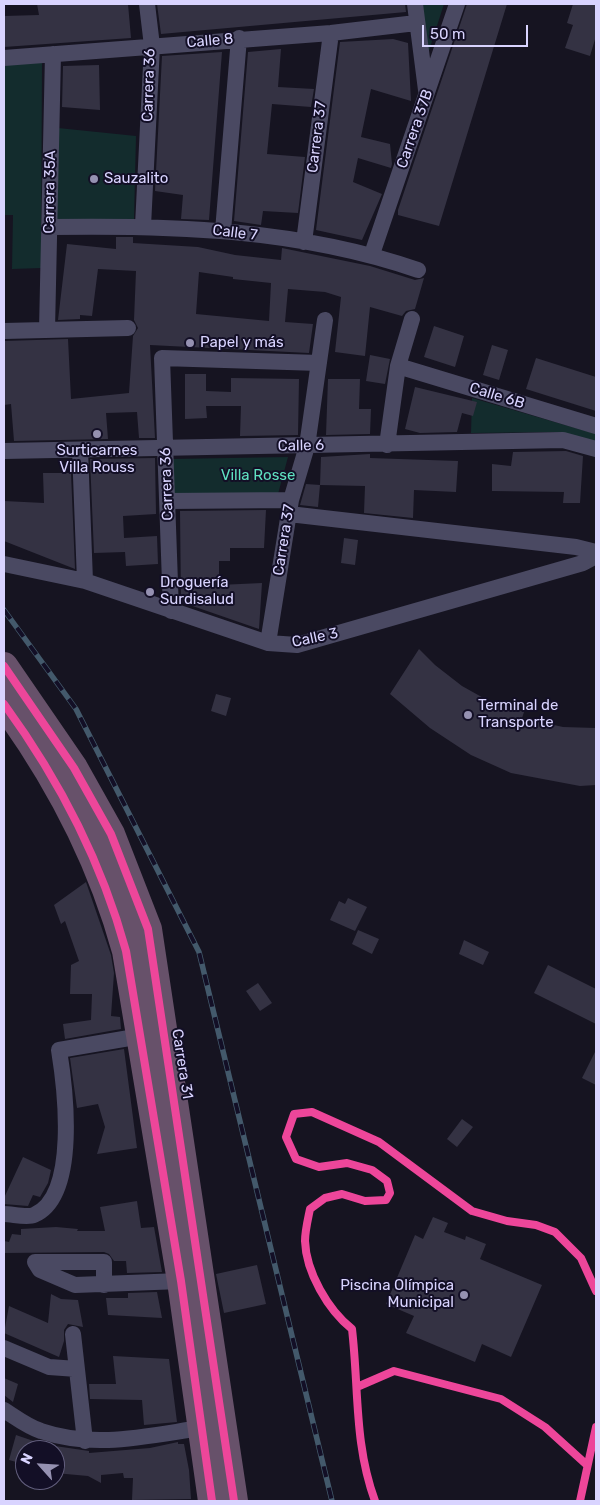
<!DOCTYPE html>
<html>
<head>
<meta charset="utf-8">
<style>
  body { margin:0 }
  #map { position:relative; width:600px; height:1505px; overflow:hidden; background:#161421; font-family:Rubik,sans-serif }
  canvas { display:block }
  .frame { position:absolute; inset:0; border:5px solid #d9d4ff; pointer-events:none }
  .north { position:absolute; left:15px; top:1440px; width:50px; height:50px; box-sizing:border-box; background:#130f26; border:1px solid #625e7d; border-radius:50%; rotate:296deg; font-size:14px; font-weight:700; line-height:20px; text-align:center; color:#d9d4ff }
  .north::after { content:''; display:block; margin:auto; width:18px; height:22px; background:#9591b1; clip-path:polygon(50% 0,100% 100%,50% 72%,0 100%) }
  .scale { position:absolute; left:422px; top:25px; width:106px; height:22px; box-sizing:border-box; border:2px solid #d9d4ff; border-top:0; padding-left:6px; font-size:15px; line-height:18px; white-space:nowrap; color:#d9d4ff; -webkit-text-stroke:4px #130f26; paint-order:stroke }
</style>
</head>
<body>
<div id="map">
<canvas width="600" height="1505"></canvas>
<div class="frame"></div>
<div class="north">N</div>
<div class="scale">50 m</div>
</div>
<script>
const ctx = document.querySelector('canvas').getContext('2d');
ctx.lineJoin = 'round';
function paint(path, color) {
  ctx.fillStyle = color;
  ctx.fill(path, 'evenodd');
}
function trace(path, color, width, dash) {
  ctx.strokeStyle = color;
  ctx.lineWidth = width;
  ctx.lineCap = dash ? 'butt' : 'round';
  ctx.setLineDash(dash || []);
  ctx.stroke(path);
}
function write(font, color, halo, rows, align = 'center') {
  ctx.font = font + ' Rubik,sans-serif';
  ctx.lineWidth = 4;
  ctx.setLineDash([]);
  ctx.textBaseline = 'middle';
  ctx.strokeStyle = halo;
  ctx.fillStyle = color;
  for (const [text, x, y, turn = 0] of rows) {
    ctx.save();
    ctx.translate(x, y);
    ctx.rotate((+turn || 0) * Math.PI / 180);
    ctx.textAlign = isNaN(turn) ? turn : align;
    if (halo) ctx.strokeText(text, 0, 0);
    ctx.fillText(text, 0, 0);
    ctx.restore();
  }
}
paint(new Path2D(`
  M421,4H444L426,60Z
  M42,61L41,268L12,269L13,215H4V64Z
  M58,128L136,136L134,219H56Z
  M472,398L596,434V443L556,432L471,433Z
  M288,457L278,494L172,496V459Z`), '#132c2d');
paint(new Path2D(`
  M37,4H128L131,38L4,47V16L39,15Z
  M157,4H405L406,12L161,34Z
  M467,4H507L439,226L398,215V210Z
  M573,4H596V36L590,56L565,48L573,25L567,23Z
  M393,39L408,43L411,101L371,89L361,137L390,144L392,164L391,168L358,158L353,182L382,194L362,240L316,230L340,42Z
  M281,49L278,87L314,89L311,107L272,104L267,154L305,157L298,213L263,211L261,225L234,221L248,52Z
  M222,52L209,220L181,219L183,195L155,191L162,56Z
  M99,65L100,110L62,107L63,66Z
  M116,237H133V243L198,247L235,255L281,260L282,248L370,266L415,280L424,278L415,309L406,311L402,316L370,307L365,356L335,352L341,297L325,292L288,289L285,322L313,324L309,353L150,345L155,438H139L137,412L106,413L108,439L14,441L11,404L4,405V341L68,339L71,399L129,393L133,336L138,328L134,320L136,271L98,269L92,316L80,315V319L58,320L67,244L116,249ZM199,272L233,277V279L271,283L269,321L196,314Z
  M434,326L464,336L455,367L424,357Z
  M492,345L508,350L499,380L483,375Z
  M370,355L390,359L385,384L366,381Z
  M536,358L596,377V411L526,389Z
  M185,374H206V391L231,392V378L299,379L298,435L240,436L241,406H206L207,418L185,419Z
  M328,379H360L359,409H371L370,434L326,435Z
  M415,387L477,402L473,416L462,413L457,432L420,433L405,429Z
  M566,451L583,456L580,503H563L564,492L492,491V464L511,466L513,452Z
  M370,454V458L458,461L456,492L414,490L413,518L364,513L365,486L320,485L321,457Z
  M155,458L156,514L123,516L124,538L157,536L158,564L126,566L125,552L94,553L90,459Z
  M43,473H71L75,569L4,541V501L44,503Z
  M306,484L320,485L318,507L300,505Z
  M266,510L264,548H230V561H219V585L262,583L259,629L181,602L180,511Z
  M344,538L358,540L355,565L341,563Z
  M419,649L435,665L462,686L496,705L499,702L524,712L522,718L563,727L596,728V785L580,786L511,773L471,755L430,728L390,694Z
  M216,694L231,698L226,716L211,711Z
  M86,882L111,955L114,973L111,1016L120,1017L121,1029L65,1039L63,1024L91,1020L92,994H70L71,965L79,961L65,921L61,924L54,905Z
  M348,898L367,907L355,931L330,920L339,901L345,904Z
  M358,930L379,939L372,954L352,944Z
  M464,940L489,952L483,965L459,954Z
  M548,965L596,989V1024L534,993Z
  M258,983L272,1003L260,1011L246,991Z
  M124,1049L137,1148L97,1154L105,1127L98,1104L77,1108L70,1058Z
  M596,1050V1085L582,1078Z
  M462,1119L473,1127L457,1147L447,1139Z
  M23,1157L51,1170L48,1183L40,1197L33,1195L28,1206L4,1204V1198Z
  M137,1201L141,1228L154,1227L162,1272L127,1273L126,1261H114L109,1254L104,1252L4,1253V1241L9,1242L12,1234L21,1235V1229L56,1227L78,1229L77,1231H105L100,1207Z
  M433,1217L448,1223L444,1232L465,1240L466,1236L486,1244L480,1259L542,1285L511,1357L482,1344L475,1362L406,1333L414,1316L386,1304L415,1235L423,1239Z
  M257,1265L266,1304L224,1313L216,1274Z
  M157,1292L162,1318L108,1315L106,1298H128V1293Z
  M51,1294L61,1299L78,1300L83,1327L68,1324L64,1330V1341L59,1357L4,1333L9,1306L48,1323Z
  M113,1356L169,1359L177,1422L144,1425L142,1400L90,1399L89,1384H116Z
  M4,1378L18,1384L13,1402L4,1395Z
  M16,1435L54,1448V1450H25V1461L21,1459L20,1463L9,1460Z
  M178,1442V1444H184L189,1470L191,1499L132,1500L133,1478H124L123,1473L101,1475V1483L88,1476L55,1473V1446L89,1451V1453L150,1448Z`), '#343243');
trace(new Path2D(`
  M415,4L426,90
  M4,58L331,33L416,23
  M143,226L152,46L147,4
  M49,227C173,225 299,229 418,270
  M223,231L239,38
  M304,242L331,33
  M372,254L457,4
  M47,330L53,54
  M4,331L128,328
  M398,366L596,426
  M387,445L398,366L412,319
  M80,450L85,581
  M4,451L563,440L596,449
  M168,501L291,500
  M289,514L576,547L596,552
  M4,564L85,581L268,643L297,645L583,563L596,556
  M171,611L162,358L319,363
  M268,643L291,500L307,446L325,320
  M4,1214C12,1214 27,1218 34,1215C79,1196 65,1087 59,1050L141,1036
  M104,1285V1262H35L40,1270L75,1285L181,1281
  M73,1334L85,1441
  M4,1348L49,1367L77,1369
  M4,1410C15,1417 28,1427 41,1431C94,1449 146,1436 201,1428`), '#4a4962', 16);
trace(new Path2D(`
  M4,666L74,768L111,834L148,929L234,1501
  M4,704C58,778 102,863 126,951L181,1281L212,1501`), '#67516a', 28);
const rail = new Path2D(`
  M4,610L76,709L199,952L332,1501`);
trace(rail, '#43596b', 5.5);
trace(rail, '#130f26', 4, [11]);
trace(new Path2D(`
  M4,666L74,768L111,834L148,929L234,1501
  M4,704C58,778 102,863 126,951L181,1281L212,1501
  M357,1387L394,1371L501,1399L545,1427L587,1465
  M375,1501C354,1444 359,1389 352,1329C328,1310 306,1272 305,1241C305,1231 308,1219 310,1209L325,1198L342,1194L365,1201L386,1200L390,1193L387,1181L372,1170L347,1163L319,1167L296,1159L286,1137L294,1114L312,1112L379,1142L472,1211L507,1221L536,1225L555,1232L581,1258L596,1291
  M580,1501L596,1427`), '#ed469a', 8);
for (const [x, y, r, color] of [
  [94,179,5,"#9591b1"],
  [190,343,5,"#9591b1"],
  [97,434,5,"#9591b1"],
  [150,592,5,"#9591b1"],
  [468,715,5,"#9591b1"],
  [464,1295,5,"#9591b1"]
]) {
  const dot = new Path2D();
  dot.arc(x, y, r, 0, 2 * Math.PI);
  ctx.fillStyle = color;
  ctx.fill(dot);
  trace(dot, '#130f26', 2);
}
write('15px', '#d9d4ff', '#130f26', [
  ["Calle 8",210,41,-5],
  ["Carrera 36",149,85,-88],
  ["Carrera 37B",415,129,-71],
  ["Carrera 37",317,137,-83],
  ["Carrera 35A",50,192,-89],
  ["Calle 7",235,233,7],
  ["Calle 6B",497,396,17],
  ["Calle 6",301,446,-1],
  ["Carrera 36",167,484,-92],
  ["Carrera 37",284,540,-81],
  ["Calle 3",315,638,-12],
  ["Carrera 31",182,1064,81]
]);
write('15px', '#d9d4ff', '#130f26', [
  ["Sauzalito",104,179],
  ["Papel y más",200,343],
  ["Surticarnes",97,451,"center"],
  ["Villa Rouss",97,468,"center"],
  ["Droguería",160,583],
  ["Surdisalud",160,600],
  ["Terminal de",478,706],
  ["Transporte",478,723],
  ["Piscina Olímpica",454,1286,"right"],
  ["Municipal",454,1303,"right"]
], 'left');
write('15px', '#5fe0c0', '#130f26', [
  ["Villa Rosse",258,476]
]);
</script>
</body>
</html>
